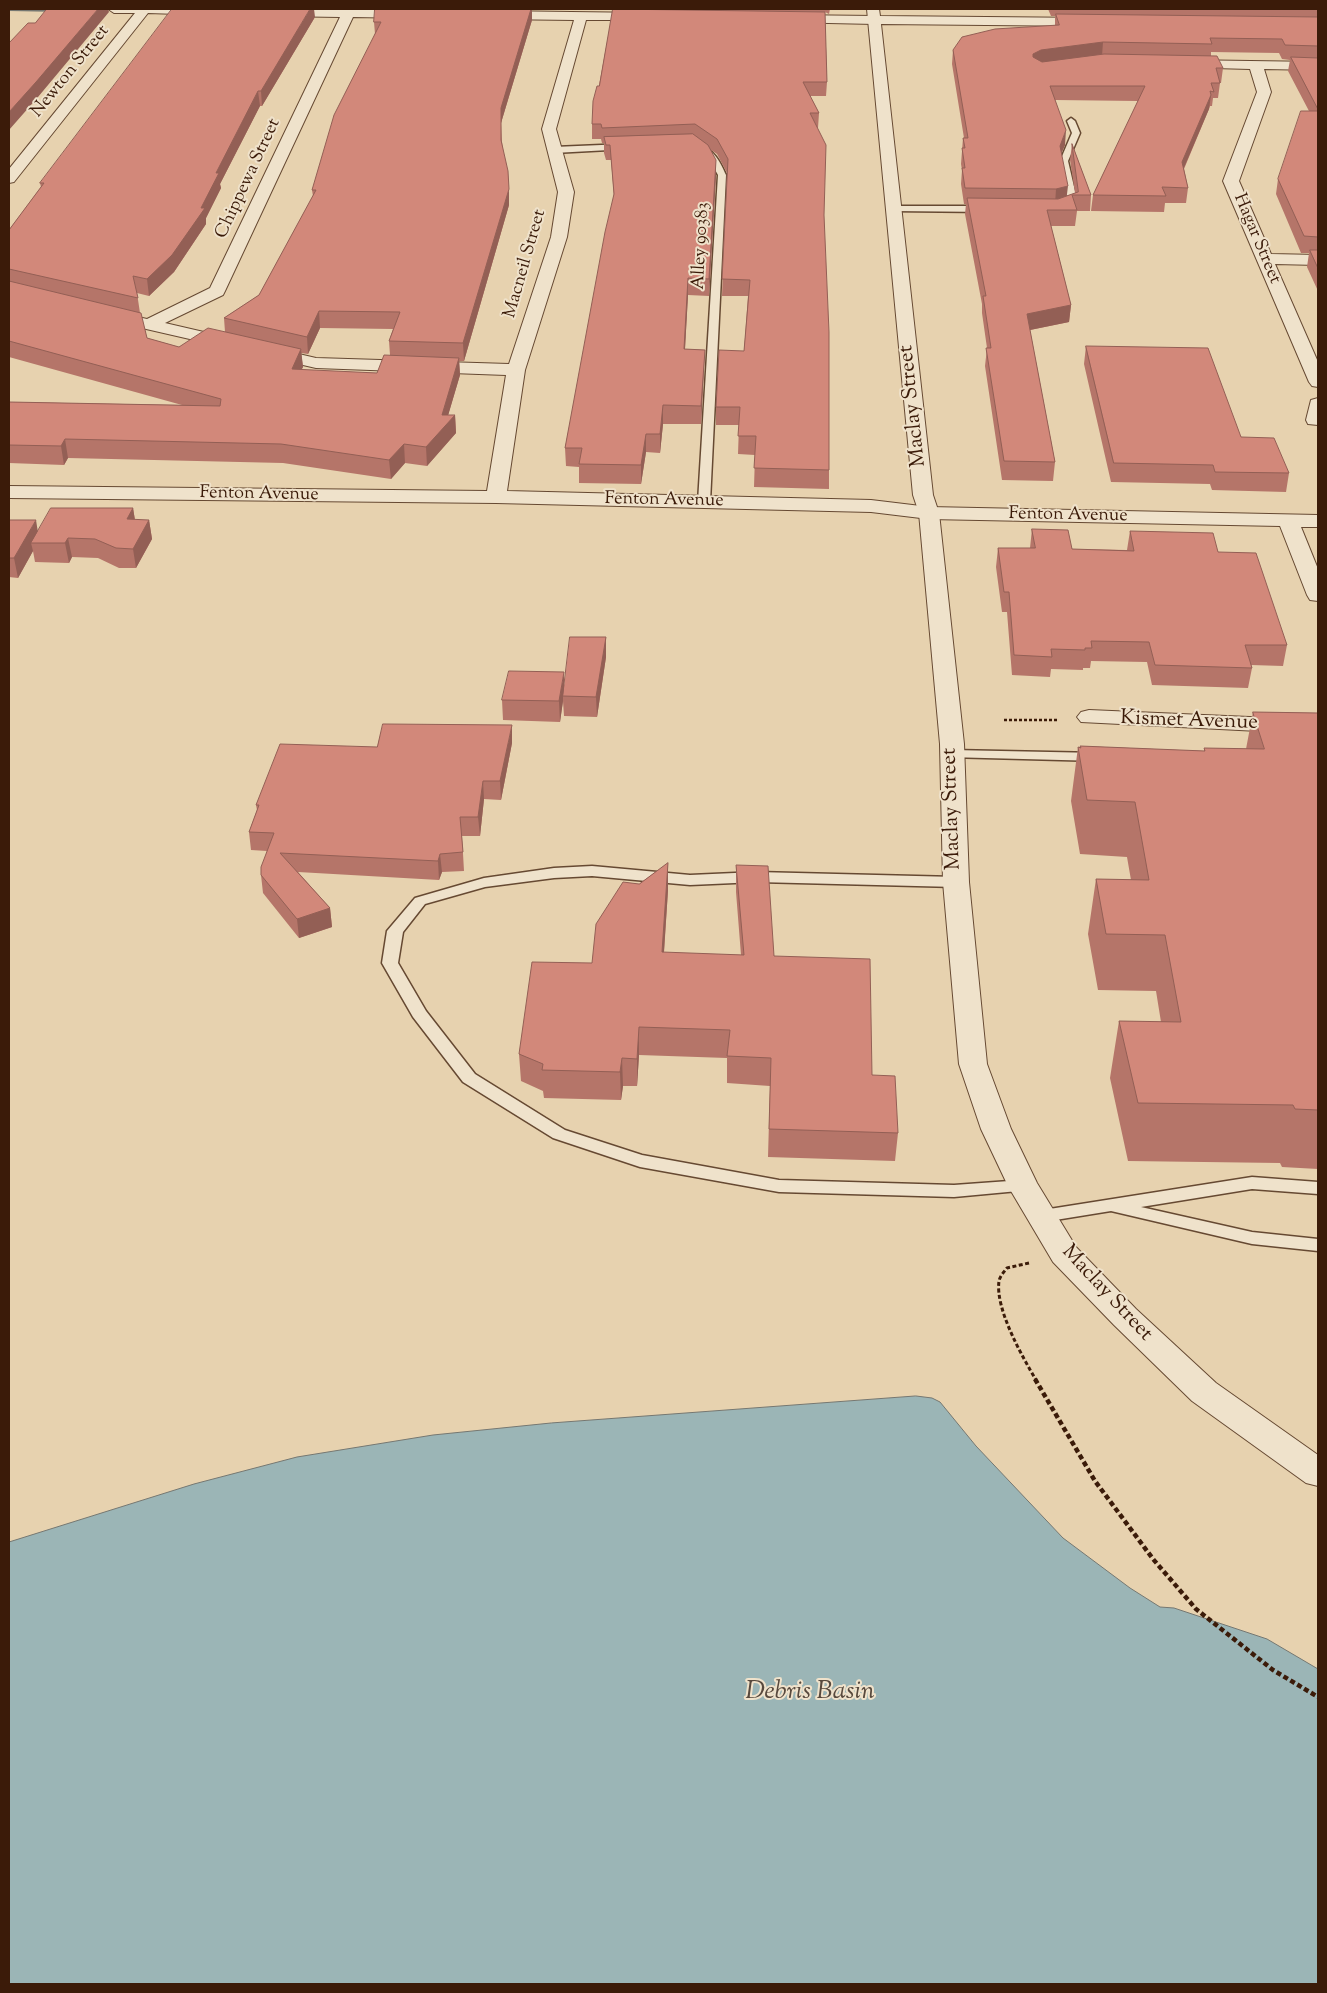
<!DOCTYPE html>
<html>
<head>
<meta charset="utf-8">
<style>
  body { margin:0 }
  #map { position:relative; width:1327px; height:1993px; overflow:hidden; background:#e7d2af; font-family:"Sorts Mill Goudy",serif }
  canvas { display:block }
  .frame { position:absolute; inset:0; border:10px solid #3b1b09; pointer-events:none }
</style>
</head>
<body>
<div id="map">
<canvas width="1327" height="1993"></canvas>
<div class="frame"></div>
</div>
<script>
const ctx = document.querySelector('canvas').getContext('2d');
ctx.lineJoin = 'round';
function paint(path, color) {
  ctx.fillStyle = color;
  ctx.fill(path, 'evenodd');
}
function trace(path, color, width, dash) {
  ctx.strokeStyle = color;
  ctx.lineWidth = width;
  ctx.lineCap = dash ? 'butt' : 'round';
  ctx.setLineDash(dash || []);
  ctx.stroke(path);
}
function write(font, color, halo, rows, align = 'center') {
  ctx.font = font + ' "Sorts Mill Goudy",serif';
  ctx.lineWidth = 4;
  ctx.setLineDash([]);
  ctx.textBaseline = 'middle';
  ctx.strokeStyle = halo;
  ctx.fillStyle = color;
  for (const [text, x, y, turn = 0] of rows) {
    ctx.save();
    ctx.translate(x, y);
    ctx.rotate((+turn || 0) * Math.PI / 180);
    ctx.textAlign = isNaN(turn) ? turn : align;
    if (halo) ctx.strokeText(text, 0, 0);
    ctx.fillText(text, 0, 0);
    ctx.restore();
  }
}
const water = new Path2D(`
  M916,1396L932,1398L940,1402L976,1446L1063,1538L1130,1588L1160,1607L1174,1608L1267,1639L1318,1669V1984H9V1542L194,1484L297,1457L433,1435L551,1423Z`);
paint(water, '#9bb5b6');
trace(water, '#757771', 1);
paint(new Path2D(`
  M9,9H63L65,10L62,12L9,11Z`), '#757771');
const service = new Path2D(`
  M1071,118L1075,121L1080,133L1068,161L1078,204L1063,211L1058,208L1068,203L1060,161L1072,133L1067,121Z
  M625,144L629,147L628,149L554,153L550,150L554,147Z
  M699,148C713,146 721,164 726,175L710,502L704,506L698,502L718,175L709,159L699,152Z
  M890,206H988L993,209L988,212L893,211L888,208Z
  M952,750L1099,753L1106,757L1099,761L947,757L945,754L947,751Z
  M592,866L690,875L757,872L956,877L964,882L956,887L757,882L690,885L592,876L554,878L485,887L425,904L403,932L398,963L426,1011L475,1074L565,1130L642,1155L779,1180L954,1185L1023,1180L1029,1182L1032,1186L1029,1190L954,1197L779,1192L640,1167L553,1138L463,1082L413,1017L382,963L387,931L415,898L484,878L554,868Z
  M1252,1177L1318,1182V1194L1252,1189L1141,1207L1252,1232L1318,1239V1251L1252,1244L1111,1211L1043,1222L1037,1220L1034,1216L1037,1212L1043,1210Z`);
const minor = new Path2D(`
  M108,9H214L215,11L209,15L148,13L14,182L9,183V169L135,13H114Z
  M273,9L411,10L417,14L411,18L353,17L225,291L223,295L165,323L316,358L509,364L551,237L558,192L542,129L574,20L494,19L488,15L494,11L649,13L654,14L655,17L654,20H586L556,129L574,192L567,237L525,370L507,491L871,500L929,507L1318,515V527H1301L1318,569V601L1310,600L1307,595L1280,526L929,519L871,512L496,503L9,498V486L487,491L506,375L316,368L107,320L101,319L98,315L101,311L107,310L147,319L210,288L340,17L277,16L271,12Z
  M787,15L875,16L881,20L875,24L782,22L781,19L782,16Z
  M1183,60L1318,62V70L1264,69L1271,92L1239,181L1271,254L1318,255V265L1275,264L1318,362V387L1312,386L1309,382L1223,181L1257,92L1250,69L1178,67L1176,64Z
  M1318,398V425L1308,424L1306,420L1311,400Z
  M1089,710L1318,720V734L1081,722L1077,717L1081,712Z`);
const tertiary = new Path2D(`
  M867,9H879L880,16L1092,18L1098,22L1092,26L881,24L933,495L939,513L964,744L969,882L987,1064L1011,1129L1037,1183L1076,1247L1136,1309L1216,1383L1318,1455V1486L1306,1483L1192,1401L1114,1325L1053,1262L1008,1186L981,1129L959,1064L943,882L940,744L919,513L913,495Z`);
trace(service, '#664932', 3);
trace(minor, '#664932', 2);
trace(tertiary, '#664932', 2);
trace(new Path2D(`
  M1004,720H1059`), '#3b1b09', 2.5, [3, 2]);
trace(new Path2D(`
  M1029,1263L1007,1268C1004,1272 1000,1276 999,1281C995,1309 1022,1356 1036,1380`), '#3b1b09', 3, [4, 2.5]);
trace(new Path2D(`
  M1035,1379L1095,1481L1153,1559L1196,1609L1273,1670L1318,1697`), '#3b1b09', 4.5, [5, 3]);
paint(service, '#efe2cb');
paint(minor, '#efe2cb');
paint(tertiary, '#efe2cb');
paint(new Path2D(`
  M375,9H533V10H532V20L501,123L502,142L509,205L464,361H459L460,375L448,415H455L456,433L427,466L405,463L391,479L283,463L68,458L64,465L9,463V402L182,405L9,357V230L41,187L40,183L315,17L262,106H260L220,184L221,188L206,218V224L174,272L149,296L137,293L140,313L147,338L179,347L225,332L224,318L259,295L313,196L312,190L375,34L374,22ZM320,328L393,329L389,341L390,355L377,373L301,370L303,367L301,353L308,354Z
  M613,9H830L829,14L825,12L827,82L826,96H810L819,113L818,128H817L824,215L829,470V489L754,487L755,455L738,454L739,425H716V407L744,351L748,296H722L727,173L717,154L711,150L716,175L709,296L688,295L685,349L705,350L704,367L701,424H663L660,453L646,452L641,484L579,483V467L566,466L565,448L614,197L611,160H606L604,153V143H602L601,139H592V124Z
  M1048,9H1318V291L1307,267L1309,253H1301L1276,194L1278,179L1309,111L1288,71L1290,60L1282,59L1279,53L1211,52V56L1223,68L1221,83H1220L1218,98H1213L1212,106H1210L1209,109L1184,169L1188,188L1186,203H1165L1164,212L1091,211L1093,195L1138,101L1055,100L1065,145L1061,154L1066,196L1075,193L1070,160L1072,144L1091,195L1090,211H1077L1075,226H1051L1071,305L1069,322L1030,330L1055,462L1053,481L1002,480L985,366L987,348L982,313V304L965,214L966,204H964L961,184L962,170L961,164L963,138H964L952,64L953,50L1055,25V16H1051Z
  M1086,346L1241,437L1289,473L1286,492L1212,490L1210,484L1111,482L1084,364Z
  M133,508L135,520H149L152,539L136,568H119L98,558L72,557L69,563L35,562L33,551L18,578L9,577V520L38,531Z
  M1032,529L1072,549L1127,550L1130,531L1218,552L1287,645L1283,666L1251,665L1252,668L1248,688L1152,685L1147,662L1091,661L1090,668H1083V670L1051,669L1050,677L1012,675L1007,612H1002L996,567L998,548H1030Z
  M606,637V657L597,717L564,716L563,701L560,722L503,720L502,700L564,685Z
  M1253,712L1318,713V1169L1282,1167L1280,1163L1128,1161L1110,1078L1119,1021L1161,1022L1156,991L1098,990L1088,934L1096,879L1131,880L1127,857L1080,854L1071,801L1078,747L1080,748V746L1204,751V748L1246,749Z
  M512,743L501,800L484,799L480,836H462L464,871L442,872L439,880L298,872L330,908L332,927L299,938L263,893L261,875L267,851L251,850L249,832L257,810L256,805L377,747Z
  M668,863V890L664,953L741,955L736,892V865L774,956L872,1075L898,1133L895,1161L768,1157L770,1086L727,1083V1058L639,1055L637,1086H623L621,1100L544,1098L543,1091L521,1081L519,1054L592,963L639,884Z`), '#b57569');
paint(new Path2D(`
  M98,9H108L109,12L38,97L9,130V112Z
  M310,9H314L315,17L262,106L261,91Z
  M531,9H532V20L501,123V108Z
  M1103,42L1102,56L1032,68L1033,54L1041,50Z
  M258,91L260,106L220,184L221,188L206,218V224L174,272L149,296L147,279L201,208L216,173Z
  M1211,95L1209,109L1180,177L1182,162Z
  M1066,130L1065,145L1058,161L1060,146Z
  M716,160V175L709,296V279Z
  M1068,186L1066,202L1055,205L1056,189Z
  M509,189V205L464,361L463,343Z
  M688,278V295L684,366V349Z
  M1071,305L1069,322L1025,331L1027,314Z
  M319,311L320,328L308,354L307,337Z
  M301,349L303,367L293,387L292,369Z
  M705,350L704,367L701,424V406Z
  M459,358L460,375L445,426L455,415L456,433L427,466L426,447L442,415Z
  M663,405V424L660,453V434Z
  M646,434V452L641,484V465Z
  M65,439L68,458L64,465L61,446Z
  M404,444L405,463L391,479L389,460Z
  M133,508L136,527L127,519Z
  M36,520L39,539L31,543L33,551L18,578L14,558Z
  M149,520L152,539L136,568L133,549Z
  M68,538L72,557L69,563L65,543Z
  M606,637V657L597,717L596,697Z
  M564,672V693L563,696V701L560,722L559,701Z
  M512,725V743L501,800L500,781Z
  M483,781L484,799L480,836L478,817Z
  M440,854L442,872L439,880L438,861Z
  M668,863V890L662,980V952Z
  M330,908L332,927L299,938L297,919Z
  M639,1027V1055L637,1086V1059Z
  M622,1058L623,1086L621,1100L620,1072Z`), '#935f55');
const building = new Path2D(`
  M47,9H98L36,82L9,112V43L28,23H35Z
  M172,9H310L261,91H258L216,173H219L201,208H205L172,255L147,279L133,276L138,298L9,269V230L44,183H40Z
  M375,9H531L501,108V140L508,171L509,189L463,343L389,341L400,312L319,311L307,337L224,318L259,295L316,190H312L334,115L381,22H374Z
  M613,9L825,12L827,82H803L819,113H810L826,145L824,215L829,332V470L754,468L756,436H738L740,407H716L719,350L744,351L750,280L722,279L728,159L717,139L695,124L602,128L601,124H592L593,101L597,86H599Z
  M1056,14L1318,17V46L1285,45L1282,39L1210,38L1212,44L1103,42L1041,50L1033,54V57L1042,62L1104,54L1217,56L1223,68H1216L1220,83H1211L1214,92L1210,91L1211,95L1182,162L1188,188L1162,187L1166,196L1093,195L1145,86H1050L1066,130L1060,146L1068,186L1056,189L965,188L962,168H965L962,148H965L963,138H968L953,50L962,37L995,29L1059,25Z
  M1291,57L1318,58V109Z
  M1301,111H1318V237L1304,236L1278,179Z
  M693,134L708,145L716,160L709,279L688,278L684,349L705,350L701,406L663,405L660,434H646L641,465L579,464L582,448H565L605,232L614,194L610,145H606L604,137Z
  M1072,144L1091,195H1072L1077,210H1047L1071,305L1027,314L1055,462L1004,461L986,348H991L983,296H986L967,198L1058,199L1078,192Z
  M1310,250H1318V268Z
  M9,281L141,313L147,338L179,347L208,328L301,349L292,369L377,373L384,355L459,358L442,415H455L426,447L404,444L389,460L281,444L65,439L61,446L9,445V402L220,406L221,399L9,341Z
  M1086,346L1208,348L1241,437L1274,438L1289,473L1215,472L1213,465L1114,463Z
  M51,508H133L127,519L149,520L133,549L116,548L95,539L68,538L65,543H31Z
  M9,520H36L14,558H9Z
  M1032,529L1068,530L1072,549L1134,551L1130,531L1213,533L1218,552L1256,553L1287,645H1245L1252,668L1155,665L1149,642L1091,641L1092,648H1085V650L1051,649L1052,657L1014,655L1009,592H1004L998,548H1035Z
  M570,637H606L596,697L563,696Z
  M509,671L564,672L559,701L502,700Z
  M1253,712L1318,713V1110L1295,1109L1293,1105L1138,1103L1119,1021L1181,1022L1165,935L1106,934L1096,879L1149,880L1135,802L1087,800L1078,747L1081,748L1080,746L1205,751L1204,748L1264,749Z
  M383,724L512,725L500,781H483L478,817H460L463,852L440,854L438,861L280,853L330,908L297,919L261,875V867L274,833L249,832L259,805H256L280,744L377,747Z
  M668,863L662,952L744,955L736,865L768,866L774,956L870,959L872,1075L895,1076L898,1133L769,1129L771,1058L727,1056L730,1030L639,1027L637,1059L622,1058L620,1072L542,1070L543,1064L519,1054L532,962L592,963L596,924L623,882L639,884Z`);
paint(building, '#d2887a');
trace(building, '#935f55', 1);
write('18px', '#3b1b09', '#efe2cb', [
  ["Newton Street",71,72,-51],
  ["Chippewa Street",249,179,-65],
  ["Hagar Street",1256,239,67],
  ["Alley 90383",702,246,-87],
  ["Macneil Street",526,264,-74],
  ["Fenton Avenue",259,495,1],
  ["Fenton Avenue",664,501,1],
  ["Fenton Avenue",1068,516,1]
]);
write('21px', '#3b1b09', '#efe2cb', [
  ["Maclay Street",914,406,-96],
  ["Kismet Avenue",1189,722,2],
  ["Maclay Street",953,809,-92],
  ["Maclay Street",1106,1294,47]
]);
write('italic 26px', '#58493d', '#efe2cb', [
  ["Debris Basin",810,1694]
]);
</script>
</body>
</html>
